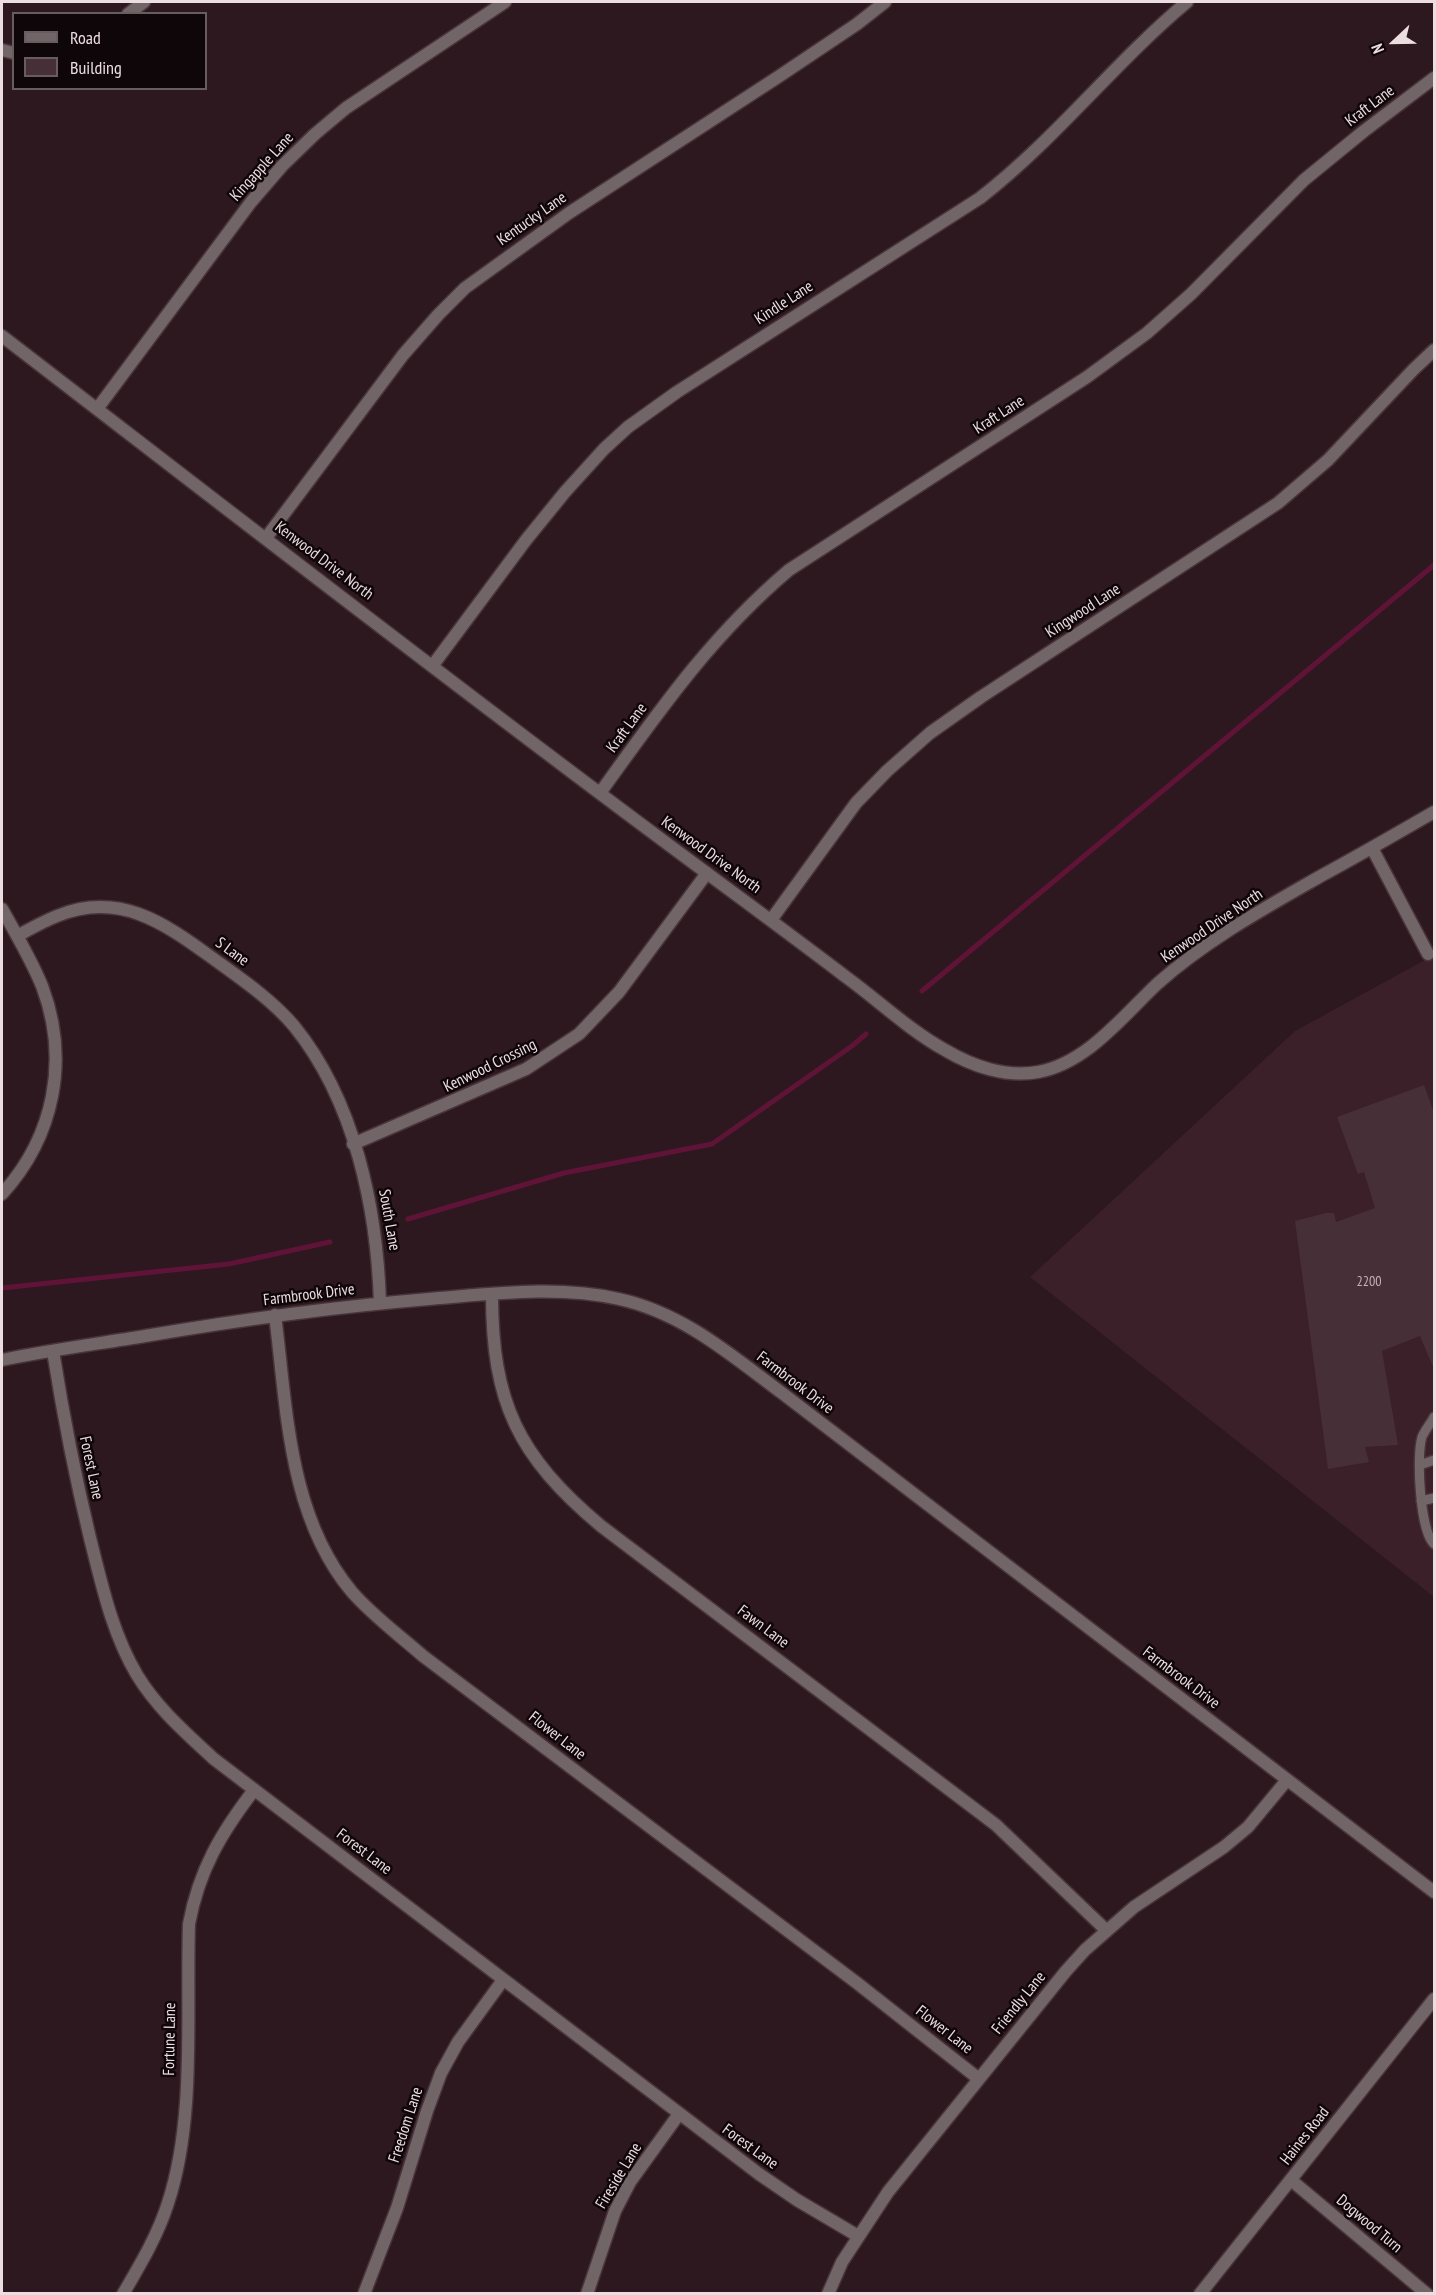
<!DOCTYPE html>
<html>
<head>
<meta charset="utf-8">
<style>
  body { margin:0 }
  #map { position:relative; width:1436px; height:2295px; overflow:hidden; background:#2d181f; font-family:"PT Sans Narrow",sans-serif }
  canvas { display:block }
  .frame { position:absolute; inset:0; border:3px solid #ecdde1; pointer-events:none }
  .legend { position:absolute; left:12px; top:12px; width:195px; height:78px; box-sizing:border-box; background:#0f0609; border:2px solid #675c5f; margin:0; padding:8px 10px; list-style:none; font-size:18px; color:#ecdde1 }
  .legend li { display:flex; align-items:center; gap:12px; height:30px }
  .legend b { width:30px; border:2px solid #675c5f }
  .north { position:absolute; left:1364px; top:12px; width:60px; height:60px; -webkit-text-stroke:4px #0f0609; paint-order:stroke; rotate:248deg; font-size:16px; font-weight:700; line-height:24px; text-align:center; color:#ecdde1 }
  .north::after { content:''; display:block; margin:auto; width:21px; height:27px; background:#ecdde1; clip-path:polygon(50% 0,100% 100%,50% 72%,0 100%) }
</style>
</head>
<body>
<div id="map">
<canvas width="1436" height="2295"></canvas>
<div class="frame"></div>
<ul class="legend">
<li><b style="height:8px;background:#716568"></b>Road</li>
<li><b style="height:16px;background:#472f37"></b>Building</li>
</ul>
<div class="north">N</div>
</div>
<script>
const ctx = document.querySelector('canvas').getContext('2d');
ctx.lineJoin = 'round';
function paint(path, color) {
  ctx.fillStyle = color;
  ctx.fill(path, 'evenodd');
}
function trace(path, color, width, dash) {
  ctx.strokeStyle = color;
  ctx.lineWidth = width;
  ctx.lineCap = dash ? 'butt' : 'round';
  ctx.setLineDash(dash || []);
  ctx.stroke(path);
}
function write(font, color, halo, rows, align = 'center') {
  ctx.font = font + ' "PT Sans Narrow",sans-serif';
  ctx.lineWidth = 5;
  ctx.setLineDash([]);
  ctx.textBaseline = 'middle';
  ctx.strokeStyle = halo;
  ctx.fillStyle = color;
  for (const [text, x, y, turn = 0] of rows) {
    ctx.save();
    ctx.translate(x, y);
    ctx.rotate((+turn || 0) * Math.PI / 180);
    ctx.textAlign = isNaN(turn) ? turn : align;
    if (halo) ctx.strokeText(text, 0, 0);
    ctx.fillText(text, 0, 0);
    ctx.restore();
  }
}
paint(new Path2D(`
  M1434,955V1597L1030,1277L1295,1031Z`), '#3b1f29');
trace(new Path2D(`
  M922,991L1434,565
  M408,1219L564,1173L712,1144L852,1046L866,1034
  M2,1288L229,1264L330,1242`), '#5f1437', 5);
paint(new Path2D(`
  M1424,1085L1434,1113V1369L1420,1336L1382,1351L1398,1445L1365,1447L1369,1462L1328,1469L1295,1221L1326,1213H1334L1336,1222L1375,1208L1364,1172L1358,1174L1337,1117Z`), '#472f37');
const service = new Path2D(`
  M1434,1417C1431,1423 1425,1430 1422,1437C1416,1456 1420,1531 1434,1544
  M1420,1465L1434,1460
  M1421,1501L1434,1498`);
const minor = new Path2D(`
  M128,14L144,2
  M2,50L14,53
  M2,336C223,506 444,678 669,845C728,889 787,932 846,977C879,1001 909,1030 945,1050C972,1066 1006,1078 1038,1072C1087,1063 1123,1016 1157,984C1205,941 1263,909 1319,877C1358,856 1396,834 1434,812
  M97,409L251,202L282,166L315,134L346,108L505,2
  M266,538L403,355L438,315L465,288L569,213L778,77L857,24L885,2
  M433,665L526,540L565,492L604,449L628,427L677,392L980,198C1056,139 1114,63 1187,2
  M600,793C659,711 711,636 789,570L1087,377L1147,333L1191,294L1304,180L1364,131L1434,78
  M1372,848L1428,954
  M2,909C16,934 31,959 42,986C70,1060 54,1137 2,1194
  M771,920L856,803L887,771L930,733L981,697L1278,503L1328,460L1413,370L1434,350
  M17,936C30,929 44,921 57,916C118,891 163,922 211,957C240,978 271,999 294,1026C355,1101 377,1209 380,1303
  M353,1144L526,1069L579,1034L619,992L707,873
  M492,1294C492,1403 518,1456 601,1526L996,1825L1106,1930
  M275,1315C287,1408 288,1516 352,1592C373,1616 399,1635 423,1656L857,1983L979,2079
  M53,1351C63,1414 75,1476 90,1538C102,1585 112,1633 137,1675C157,1708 186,1733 214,1759L759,2174L797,2200L858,2236
  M2,1360C49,1350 97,1344 145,1336C239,1320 333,1307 429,1299C491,1294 557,1285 619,1299C683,1313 731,1355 782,1393L1434,1892
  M1291,2180L1427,2294
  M123,2294C140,2265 158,2235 168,2203C196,2118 186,2013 189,1924C199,1870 221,1833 254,1790
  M364,2294L397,2208L427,2111L441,2073L458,2042L503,1980
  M587,2294L615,2211L630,2182L679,2114
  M828,2294L842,2262L888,2192L1066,1971L1085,1950L1134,1907L1224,1847L1248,1827L1287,1780`);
const tertiary = new Path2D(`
  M1200,2294L1434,1999`);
trace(service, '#48343a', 12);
trace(minor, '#48343a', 15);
trace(tertiary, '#48343a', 15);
trace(service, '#716568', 9);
trace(minor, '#716568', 12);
trace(tertiary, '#716568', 12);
write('14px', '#c3b2b6', null, [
  ["2200",1369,1282]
]);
write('16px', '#ecdde1', '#0f0609', [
  ["Kraft Lane",1370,106,-37],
  ["Kingapple Lane",262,167,-48],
  ["Kentucky Lane",532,219,-35],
  ["Kindle Lane",784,303,-33],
  ["Kraft Lane",999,415,-33],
  ["Kenwood Drive North",324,561,37],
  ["Kingwood Lane",1083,611,-33],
  ["Kraft Lane",627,728,-54],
  ["Kenwood Drive North",711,855,36],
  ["Kenwood Drive North",1212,926,-34],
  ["S Lane",232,952,36],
  ["Kenwood Crossing",490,1066,-26],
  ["South Lane",389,1220,80],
  ["Farmbrook Drive",309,1295,-7],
  ["Farmbrook Drive",795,1383,37],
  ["Forest Lane",91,1468,78],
  ["Fawn Lane",763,1627,37],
  ["Farmbrook Drive",1181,1678,37],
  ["Flower Lane",557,1736,38],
  ["Forest Lane",364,1852,37],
  ["Friendly Lane",1019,2003,-51],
  ["Flower Lane",944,2030,38],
  ["Fortune Lane",170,2039,-89],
  ["Freedom Lane",406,2125,-72],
  ["Haines Road",1305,2136,-52],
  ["Forest Lane",750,2147,36],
  ["Fireside Lane",619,2176,-59],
  ["Dogwood Turn",1369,2224,40]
]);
</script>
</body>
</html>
